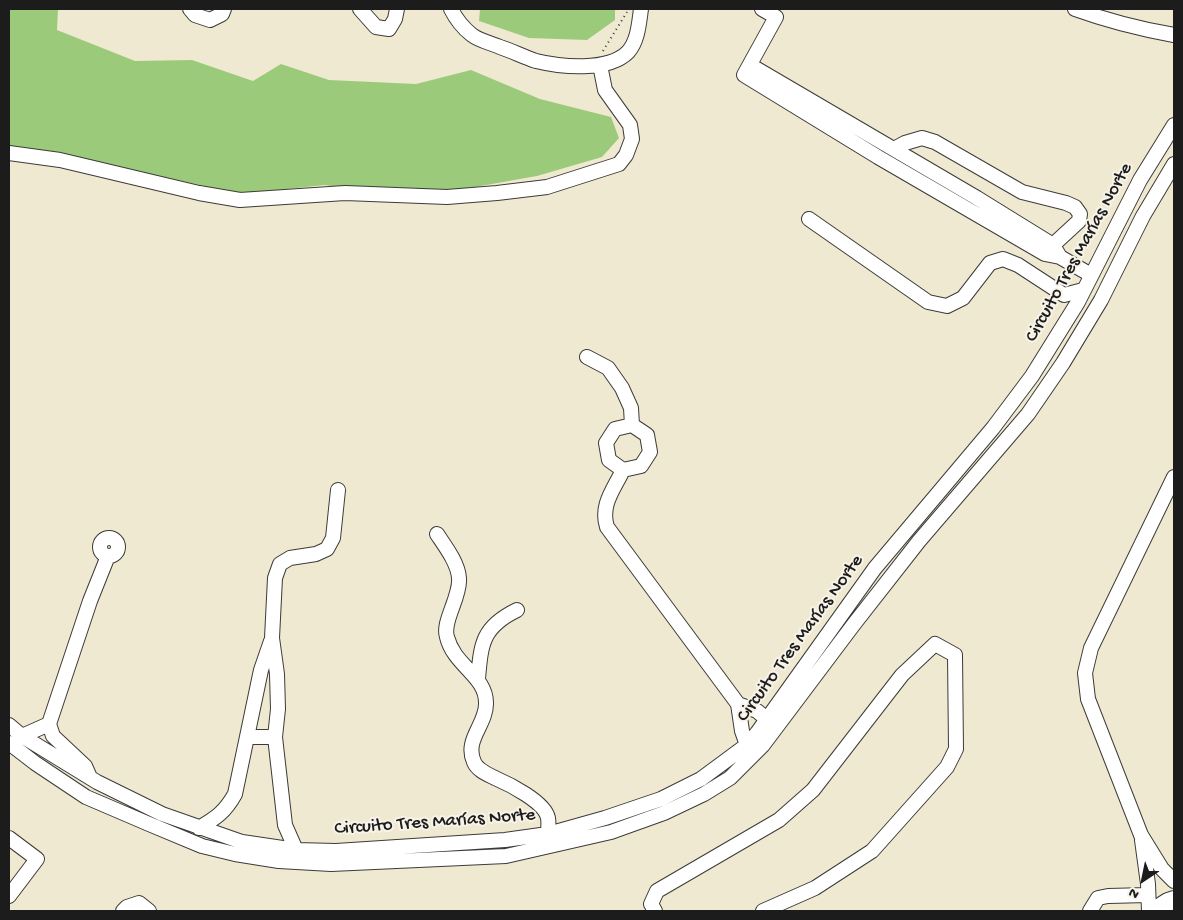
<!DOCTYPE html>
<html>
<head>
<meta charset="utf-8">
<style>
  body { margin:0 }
  #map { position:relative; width:1183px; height:920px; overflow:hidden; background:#f0e9d1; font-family:"Gochi Hand",sans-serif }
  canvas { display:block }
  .frame { position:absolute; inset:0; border:10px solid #1c1c1c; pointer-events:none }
  .north { position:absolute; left:1118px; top:855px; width:50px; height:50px; -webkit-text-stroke:4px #f7f3e8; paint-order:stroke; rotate:214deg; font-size:14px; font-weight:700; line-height:20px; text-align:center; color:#1c1c1c }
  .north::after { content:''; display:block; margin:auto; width:18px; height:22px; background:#1c1c1c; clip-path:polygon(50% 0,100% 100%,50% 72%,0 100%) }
</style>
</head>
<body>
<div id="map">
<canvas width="1183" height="920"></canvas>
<div class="frame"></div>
<div class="north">N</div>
</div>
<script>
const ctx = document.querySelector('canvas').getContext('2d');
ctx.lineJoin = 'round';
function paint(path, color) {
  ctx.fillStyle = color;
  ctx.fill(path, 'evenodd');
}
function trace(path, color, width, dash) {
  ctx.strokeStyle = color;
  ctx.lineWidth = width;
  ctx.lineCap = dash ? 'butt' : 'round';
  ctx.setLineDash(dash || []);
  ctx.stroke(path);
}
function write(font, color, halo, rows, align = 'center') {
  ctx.font = font + ' "Gochi Hand",sans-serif';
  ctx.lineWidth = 4;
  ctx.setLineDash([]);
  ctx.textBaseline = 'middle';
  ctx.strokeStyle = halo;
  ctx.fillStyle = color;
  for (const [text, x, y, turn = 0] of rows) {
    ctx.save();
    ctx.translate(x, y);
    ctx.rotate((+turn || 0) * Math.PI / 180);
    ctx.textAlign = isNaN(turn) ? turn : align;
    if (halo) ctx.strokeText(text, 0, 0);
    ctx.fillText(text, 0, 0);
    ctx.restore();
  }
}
paint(new Path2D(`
  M9,9H58L57,30L135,61L192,60L253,81L281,64L329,80L416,84L471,70L540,99L611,117L619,138L602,157L537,176L475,187L426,193L397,187L376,194L325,185L240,194L164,177L60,156L9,151Z
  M480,9H615V20L587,40L529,38L479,21Z`), '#9bcb7a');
const minor = new Path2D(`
  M190,9L195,15L210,20L222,14L224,9
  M360,9L376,27L389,29L395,19L397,9
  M451,9C456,19 463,28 472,35C480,41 491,43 500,47C512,51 524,57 536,61C561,67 608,72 628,52C638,41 639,23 641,9
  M762,9L776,17L744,75L878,157L1045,254L1060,257
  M1075,9C1108,21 1140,29 1174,35
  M750,65L977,198L1053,245L1060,257L1091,275
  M894,149L905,143L922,138L935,142L1022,192L1066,203L1075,207L1080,214L1079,221L1053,245
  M9,153L60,160L199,193L240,200L345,193L447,197L497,193L547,187L619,164L626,155L632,139L630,125L605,90L600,65
  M809,219L928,302L947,306L963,298L990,263L1003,259L1018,265L1064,295L1083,290
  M587,357L608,368L622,388L631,408L632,425
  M632,425L647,435L650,452L641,466L623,470L609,460L606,443L615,429Z
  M623,470C614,489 600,505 607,527L738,704L742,731L747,745
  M1174,477L1091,648L1085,673L1088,699L1141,835L1162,869L1174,881
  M437,534C445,546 458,563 459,578C460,587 455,600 452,608C449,617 444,628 447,637C454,666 487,676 486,704C486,725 464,740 474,762C477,770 487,774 495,778C509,784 545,802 548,818C549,823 548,829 548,834
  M100 547a9 9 0 1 1 18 0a9 9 0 1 1-18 0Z
  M478,679C481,644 482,627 517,610
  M738,704L757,711L768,720
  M9,725L22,736L97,782L162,814L242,842L296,850L336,851L505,840L548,834L605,818L661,799L701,779L747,745L757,733L875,568L993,428L1032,376L1078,302L1140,180L1174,125
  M22,736L49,724
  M248,737H275
  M9,743L35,763L86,797L149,824L202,846L235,854L279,861L331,864L506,856L611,832L664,813L704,794L730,778L763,745L854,624L919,541L1028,414L1063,363L1101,300L1143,216L1174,164
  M89,775L85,766L53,736L49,724L90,601L108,556
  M199,828C216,818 225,812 235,794L261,670L271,641
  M9,838L37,859L9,896
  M1142,840L1148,884L1149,911
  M296,850L285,825L275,737L278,709L277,674L272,638L275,578L280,564L290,558L316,554L327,549L333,538L338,490
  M123,911L127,907L139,903L149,911
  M655,911L651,904L657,891L779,820L813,790L902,675L935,644L955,655L956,749L947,767L872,851L815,888L763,911
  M1090,911L1098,898L1108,896L1148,895`);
const major = new Path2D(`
  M1154,911L1168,902L1174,900`);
trace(minor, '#3c3b37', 16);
trace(major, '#3c3b37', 20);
trace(new Path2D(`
  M603,51L627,12`), '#3c3b37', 2, [1, 4]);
trace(minor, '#fff', 14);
trace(major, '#fff', 18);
write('19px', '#1c1c1c', '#f7f3e8', [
  ["Circuito Tres Marías Norte",1080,253,-61],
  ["Circuito Tres Marías Norte",801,639,-54],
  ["Circuito Tres Marías Norte",435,823,-4]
]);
</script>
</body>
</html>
